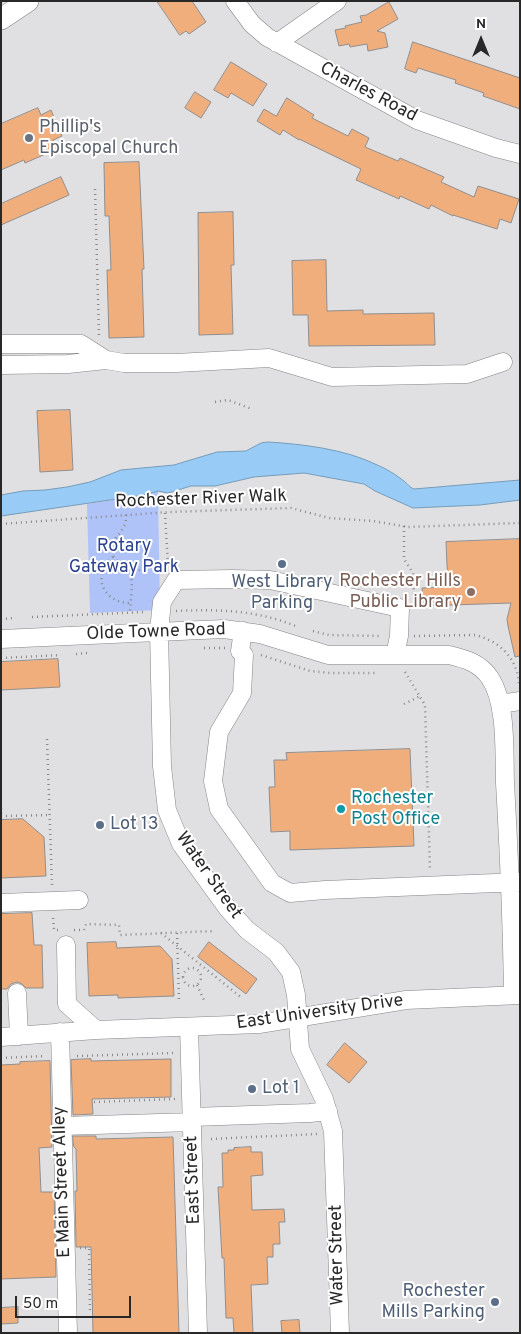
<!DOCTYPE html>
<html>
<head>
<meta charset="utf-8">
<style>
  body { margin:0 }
  #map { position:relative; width:521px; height:1334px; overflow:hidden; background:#e0e0e2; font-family:Overpass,sans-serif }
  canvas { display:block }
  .frame { position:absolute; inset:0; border:2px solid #282828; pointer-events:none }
  .north { position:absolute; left:456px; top:15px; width:50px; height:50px; -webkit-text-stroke:4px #fff; paint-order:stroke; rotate:0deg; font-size:14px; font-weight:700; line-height:20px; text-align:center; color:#282828 }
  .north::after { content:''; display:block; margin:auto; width:18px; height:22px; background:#282828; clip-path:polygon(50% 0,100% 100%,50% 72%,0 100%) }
  .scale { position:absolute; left:15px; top:1296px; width:116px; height:22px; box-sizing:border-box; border:2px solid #282828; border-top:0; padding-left:6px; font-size:15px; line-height:18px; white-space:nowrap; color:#282828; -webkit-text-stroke:4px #fff; paint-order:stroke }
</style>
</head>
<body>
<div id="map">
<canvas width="521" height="1334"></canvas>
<div class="frame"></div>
<div class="north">N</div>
<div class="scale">50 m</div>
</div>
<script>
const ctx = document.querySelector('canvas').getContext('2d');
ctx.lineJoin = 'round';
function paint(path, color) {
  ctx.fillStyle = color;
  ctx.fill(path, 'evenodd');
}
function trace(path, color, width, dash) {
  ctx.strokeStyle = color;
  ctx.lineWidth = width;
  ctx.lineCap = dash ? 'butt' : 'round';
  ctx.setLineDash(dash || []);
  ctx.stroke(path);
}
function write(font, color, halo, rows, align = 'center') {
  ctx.font = font + ' Overpass,sans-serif';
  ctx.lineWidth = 4;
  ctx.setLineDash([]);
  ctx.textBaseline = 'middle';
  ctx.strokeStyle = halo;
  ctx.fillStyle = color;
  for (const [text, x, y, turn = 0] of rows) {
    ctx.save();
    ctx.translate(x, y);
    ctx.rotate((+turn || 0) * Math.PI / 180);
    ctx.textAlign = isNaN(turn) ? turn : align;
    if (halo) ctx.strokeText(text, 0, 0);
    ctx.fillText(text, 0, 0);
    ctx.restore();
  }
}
paint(new Path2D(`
  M158,491L160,610L90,613L87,504L144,495Z`), '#afc3f8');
const water = new Path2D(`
  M268,442C302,444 344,449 375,464C385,468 397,475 405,482C409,485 409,487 414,489L520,480V500L480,505L413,508L375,491L364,484L304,473L254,477L215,486H191L168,493L158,491L144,495L1,516V495L23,491L45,490L67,487L90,482L121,470L174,465L217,452L246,451L261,443Z`);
paint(water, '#98ccf6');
trace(water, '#769bb8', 1);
const building = new Path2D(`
  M157,1H192L206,22L189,34L186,31L180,35Z
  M389,2L398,19L377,31L385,33L388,47L368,51L367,44L350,47L349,44L339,46L335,30L346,28L345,26L362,22L360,16L366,15Z
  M413,42L520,78V109L483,96L484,93L455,83L456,80L418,68L416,73L405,69Z
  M231,62L267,84L253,106L231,93L228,98L214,90Z
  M195,92L211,102L201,118L185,108Z
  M287,98L314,115L312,118L348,136L352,129L369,138L365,147L398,161L400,158L444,177L441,182L474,197L478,186L519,199L511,223L500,219L497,229L453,215V216L431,205L429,209L400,196L399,199L356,180L361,169L299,139V140L283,130L280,135L257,121L264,109L276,116Z
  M38,108L41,115L51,110L62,136L53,140L57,149L25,163L24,160L1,170V124Z
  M139,162L144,269H142L144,337L109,338L107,270H111L109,216H105L104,163Z
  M61,177L69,195L1,225V204Z
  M233,212L234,265H231L233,334L199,335L198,213Z
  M326,260L327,311L363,310V314L434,313L435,345L309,346L308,315H293L292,261Z
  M70,410L73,470L40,472L37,411Z
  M520,539V656L515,657L508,626L507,619L511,603L423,606L422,588L448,587L446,542Z
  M58,659L60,687L1,690V662Z
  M410,749L414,846L290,850V831L271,832L269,787H275L274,760H287L286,753Z
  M23,819L44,837L46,876L1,878V820Z
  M32,913L34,945H42L43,988H26L22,984L17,982L11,984L7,989H1V914Z
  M116,942L117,948L160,946L172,959L174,996L118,998V995L89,996L87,943Z
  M209,942L257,979L246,994L198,957Z
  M345,1043L367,1062L349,1083L327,1065Z
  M91,1059V1061L171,1059V1097L92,1099L93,1114L73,1115L71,1060Z
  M50,1061L52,1147L39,1148L41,1192H54L56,1277L1,1279V1065L20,1064V1062Z
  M73,1136H96V1139L173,1137L179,1333H93L91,1247H76L75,1191H77L76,1149L74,1147Z
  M251,1147V1152H262L263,1175L251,1176L252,1210L284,1209L285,1222H279L280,1244H273V1257H267L268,1284L251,1285L253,1333H234L233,1318H226L224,1258H222L218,1187H223L222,1153H228V1150H234V1148Z
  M18,1307V1323L1,1324V1308Z
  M299,1320L300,1333H282L281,1321Z`);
paint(building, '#f0ae7d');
trace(building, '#908e8e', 1);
const minor = new Path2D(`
  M235,1L252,24L267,37L417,120L496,148L520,154
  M277,43L337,1
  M1,344H81L106,360
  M1,365L68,364L106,360L124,363H176L269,358L332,377L467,374L503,362
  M243,631L240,651L244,655L242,693L219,732L213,781L219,809L272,883L290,893L325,890L520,882
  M1,639L224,629L260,634L328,655H449C466,659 480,663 490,678C507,704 504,752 505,783C509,853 512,924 513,995
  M500,704L520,701
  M1,903L79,900
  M66,945L67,1004L96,1030
  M17,993L19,1036
  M189,1027L198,1333
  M60,1032L68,1333
  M1,1037L96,1030L259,1024L406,1000L520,995
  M192,1117L310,1113L328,1111
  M62,1126L192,1122
  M340,1333L333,1131L324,1099L300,1049L296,995L291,972L276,952L247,930L228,909L181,844L167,810L162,766L159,631L162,602L176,580L232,579L270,580L400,608L399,636L395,655`);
const major = new Path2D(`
  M1,19L28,1`);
trace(minor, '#848485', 19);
trace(major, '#848485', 22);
trace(new Path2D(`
  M95,189L99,335
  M215,402L228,400L252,409
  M165,513L168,566
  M126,515C126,519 126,523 124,526C120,535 111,540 112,550C113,563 125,563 130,574C134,585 130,601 130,613
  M1,524L169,512L291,508L329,518L373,521L408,527L520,523
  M404,526V559L413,573L414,600
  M113,557C91,573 102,603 130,603
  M130,575C142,567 152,566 166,566
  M414,597H422
  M176,611C219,609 257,610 298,627
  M32,617L145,612
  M1,619L16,618
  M313,631L329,635L382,636
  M414,636L475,635C500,641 518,659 519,685
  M204,648H226
  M76,654L88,653
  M261,655L310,671L330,673H378
  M1,658L61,655
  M405,672L425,705L430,870
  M404,704L420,696
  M47,739L52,885
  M413,802L428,801
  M1,808V816
  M1,816L50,815
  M53,918L54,930H58
  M74,930H84L86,924L119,925L120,935L215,931
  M161,933L242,998
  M177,933L179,1000
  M183 977a9 9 0 1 1 18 0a9 9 0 1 1-18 0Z
  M197,985L204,1000
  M77,1056L174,1053
  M1,1058L45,1056
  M94,1102L175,1099
  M211,1139L317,1134
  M80,1248H89L90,1313`), '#89898a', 2.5, [1, 4]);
trace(minor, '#fff', 18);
trace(major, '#fff', 21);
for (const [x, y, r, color] of [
  [29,138,5,"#6b7280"],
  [282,564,5,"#5c6f8a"],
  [471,592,5,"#8d6e63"],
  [341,809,5,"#0f9aa8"],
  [100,825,5,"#5c6f8a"],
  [252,1089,5,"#5c6f8a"],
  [495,1302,5,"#5c6f8a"]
]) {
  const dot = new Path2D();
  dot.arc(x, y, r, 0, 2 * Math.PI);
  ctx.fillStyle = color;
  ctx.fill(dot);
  trace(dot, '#fff', 2);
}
write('18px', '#282828', '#fff', [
  ["Charles Road",368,93,28],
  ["Rochester River Walk",201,500,-2],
  ["Olde Towne Road",156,633,-2],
  ["Water Street",208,876,55],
  ["East University Drive",320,1013,-8],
  ["East Street",194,1180,-92],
  ["E Main Street Alley",63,1182,-92],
  ["Water Street",338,1255,-91]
]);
write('18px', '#5b616d', '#fff', [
  ["Phillip's",39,128],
  ["Episcopal Church",39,149]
], 'left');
write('18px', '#2c428f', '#fff', [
  ["Rotary",124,547],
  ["Gateway Park",124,568]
]);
write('18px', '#785e54', '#fff', [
  ["Rochester Hills",461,582],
  ["Public Library",461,603]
], 'right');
write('18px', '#4e5e75', '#fff', [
  ["West Library",282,583,"center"],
  ["Parking",282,604,"center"],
  ["Lot 13",110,825],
  ["Lot 1",262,1089],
  ["Rochester",485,1292,"right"],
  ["Mills Parking",485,1313,"right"]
], 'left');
write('18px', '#0d838f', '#fff', [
  ["Rochester",351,799],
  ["Post Office",351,820]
], 'left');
</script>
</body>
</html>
